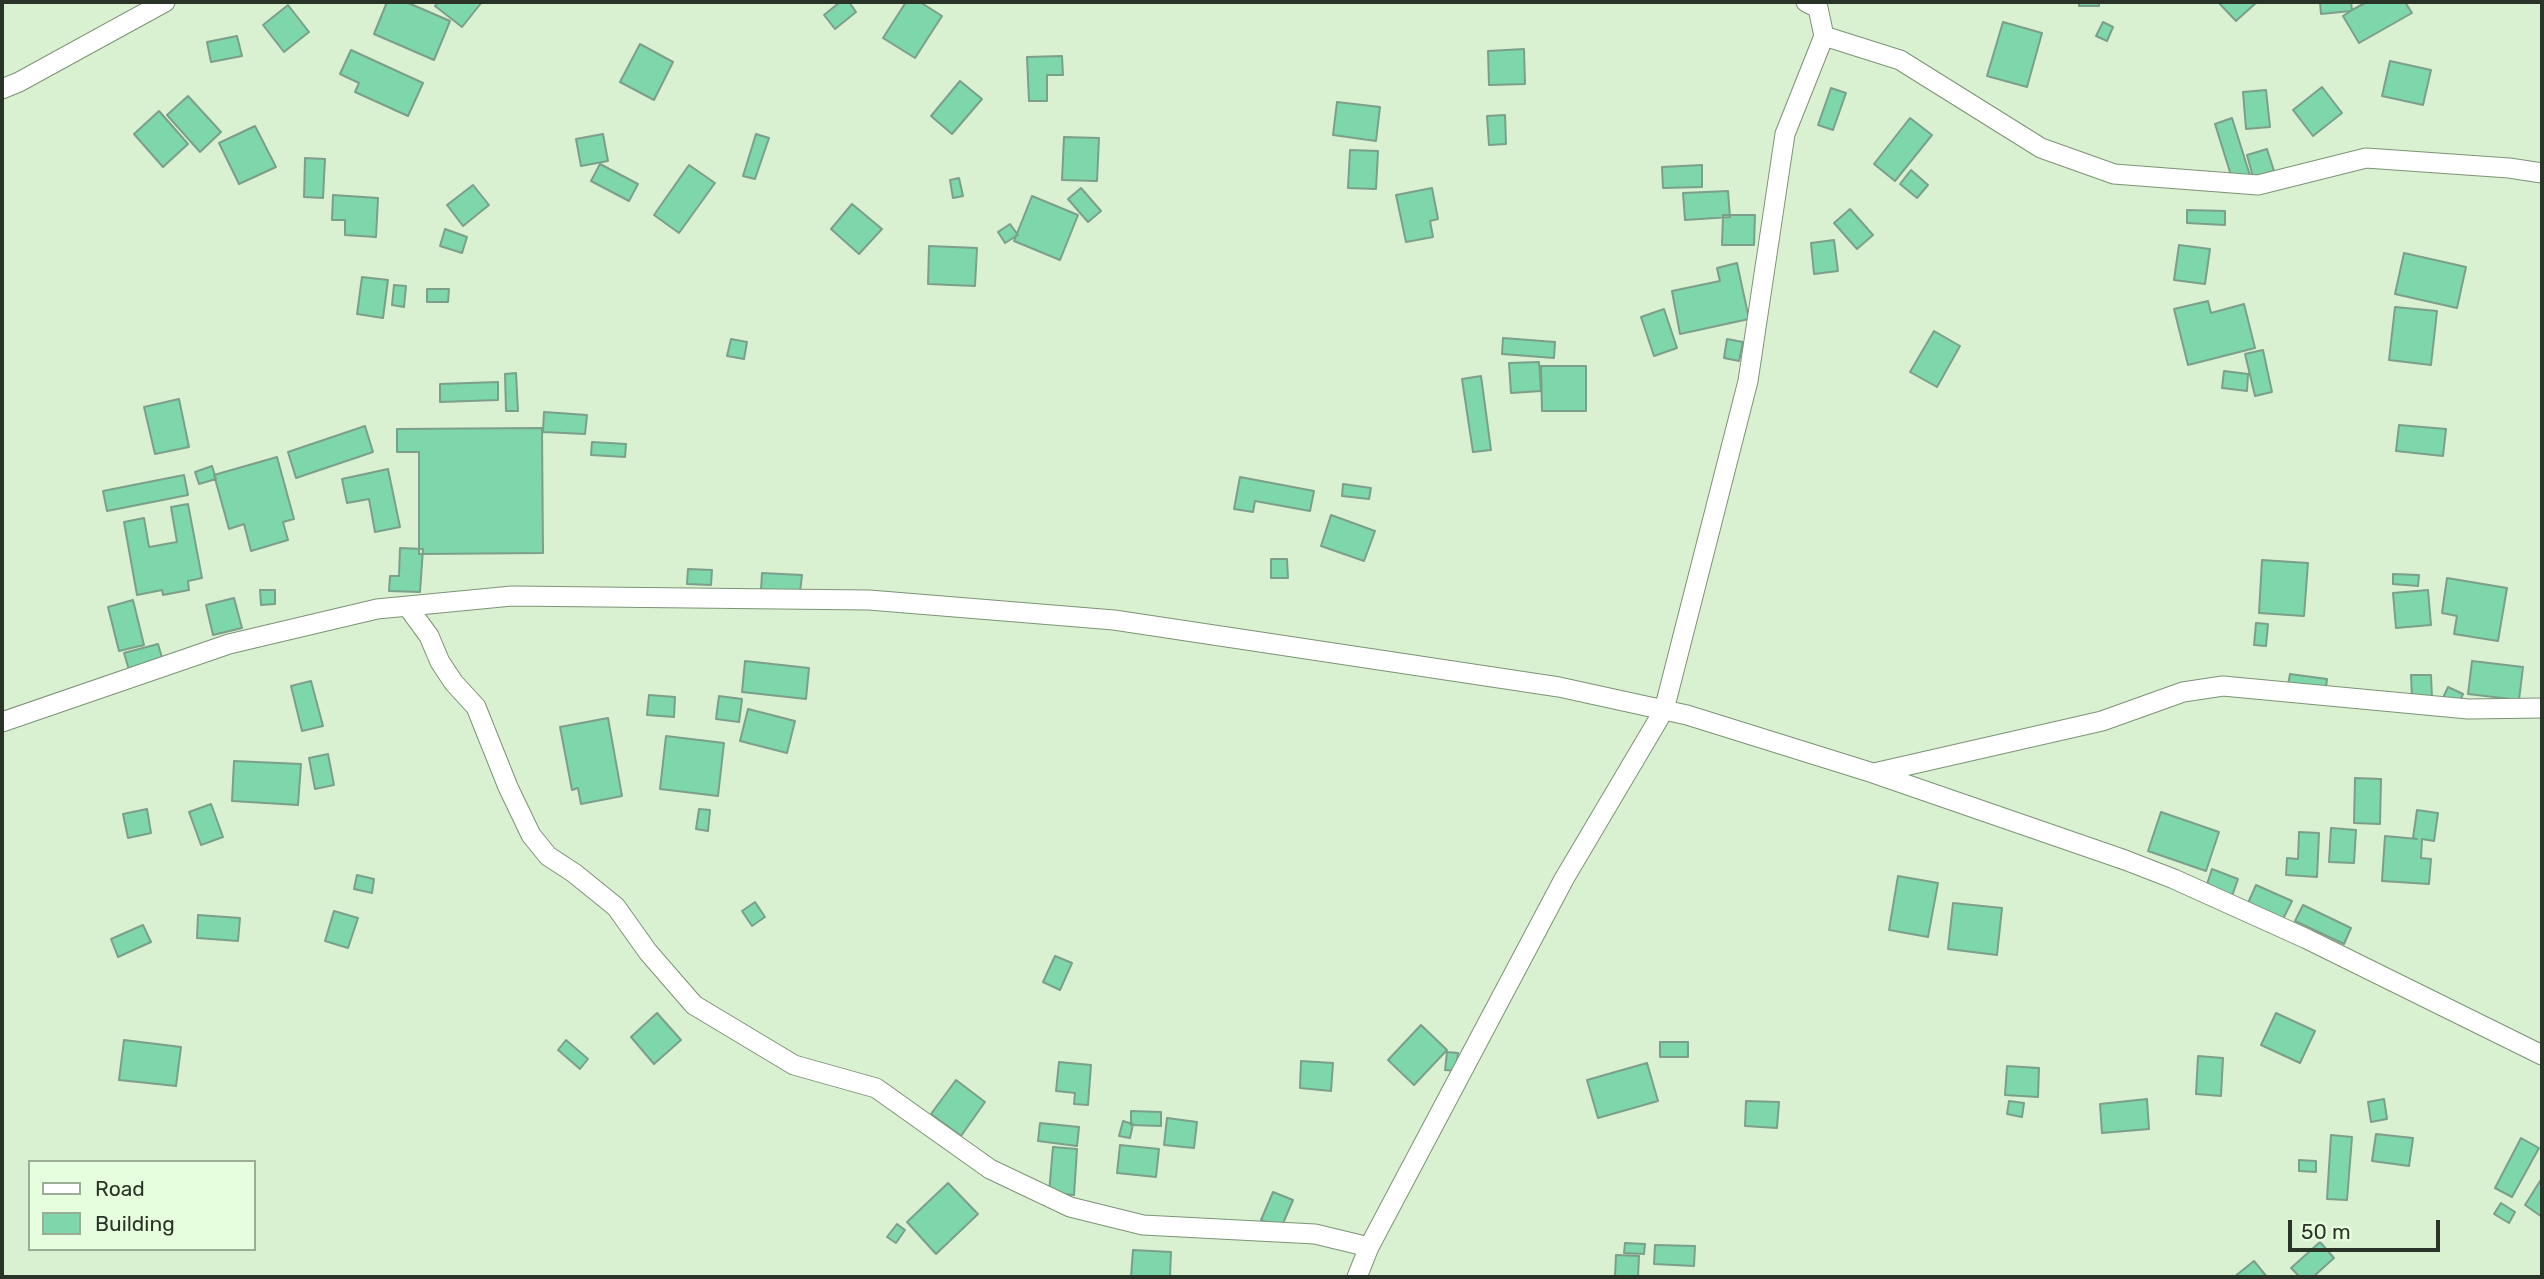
<!DOCTYPE html>
<html>
<head>
<meta charset="utf-8">
<style>
  body { margin:0 }
  #map { position:relative; width:2544px; height:1279px; overflow:hidden; background:#d9f1d1; font-family:Rubik,sans-serif }
  canvas { display:block }
  .frame { position:absolute; inset:0; border:4px solid #2a3327; pointer-events:none }
  .legend { position:absolute; left:28px; top:1160px; width:228px; height:91px; box-sizing:border-box; background:#e6fede; border:2px solid #9bad95; margin:0; padding:9px 12px; list-style:none; font-size:21px; color:#2a3327 }
  .legend li { display:flex; align-items:center; gap:14px; height:35px }
  .legend b { width:35px; border:2px solid #9bad95 }
  .scale { position:absolute; left:2288px; top:1220px; width:152px; height:32px; box-sizing:border-box; border:4px solid #2a3327; border-top:0; padding-left:9px; font-size:21px; line-height:24px; white-space:nowrap; color:#2a3327; -webkit-text-stroke:5px #e6fede; paint-order:stroke }
</style>
</head>
<body>
<div id="map">
<canvas width="2544" height="1279"></canvas>
<div class="frame"></div>
<ul class="legend">
<li><b style="height:9px;background:#fff"></b>Road</li>
<li><b style="height:19px;background:#7dd7ab"></b>Building</li>
</ul>
<div class="scale">50 m</div>
</div>
<script>
const ctx = document.querySelector('canvas').getContext('2d');
ctx.lineJoin = 'round';
function paint(path, color) {
  ctx.fillStyle = color;
  ctx.fill(path, 'evenodd');
}
function trace(path, color, width, dash) {
  ctx.strokeStyle = color;
  ctx.lineWidth = width;
  ctx.lineCap = dash ? 'butt' : 'round';
  ctx.setLineDash(dash || []);
  ctx.stroke(path);
}
const building = new Path2D(`
  M387,2H406L450,21L434,60L374,34Z
  M438,2H482L462,27L435,6Z
  M840,2H849L856,12L835,29L824,15Z
  M906,2H920L942,16L915,58L883,38Z
  M2079,2H2099V6H2079Z
  M2218,2H2257L2236,21Z
  M2320,2H2351L2352,10L2367,2H2405L2412,13L2359,43L2343,16L2351,11L2321,14Z
  M288,5L309,32L284,52L263,25Z
  M2003,22L2042,33L2027,87L1987,76Z
  M2103,22L2113,27L2107,41L2096,36Z
  M237,36L242,56L211,62L207,42Z
  M640,44L673,62L654,100L620,82Z
  M1524,49L1525,84L1489,85L1488,51Z
  M351,50L423,83L408,116L355,92L359,83L340,74Z
  M1062,56L1063,75H1047V101H1029L1027,57Z
  M2390,61L2431,70L2423,105L2382,96Z
  M960,81L982,99L952,134L931,116Z
  M2322,87L2342,113L2313,136L2293,110Z
  M1831,88L1846,93L1833,130L1818,125Z
  M2266,90L2270,127L2246,129L2243,92Z
  M188,96L221,132L200,152L167,115Z
  M1337,102L1380,107L1376,141L1333,135Z
  M159,111L188,144L163,167L134,134Z
  M1505,115L1506,144L1489,145L1487,116Z
  M1910,118L1932,135L1895,181L1874,164Z
  M2232,118L2252,182L2235,188L2215,124Z
  M255,126L276,167L239,184L219,143Z
  M603,134L608,161L581,166L576,139Z
  M756,134L769,138L755,179L743,176Z
  M1064,137L1099,138L1097,181L1062,180Z
  M2267,149L2274,171L2253,177L2247,155Z
  M1350,150L1378,151L1376,189L1348,188Z
  M305,158L325,159L323,198L304,197Z
  M600,164L638,184L629,201L591,181Z
  M689,165L715,183L679,233L654,215Z
  M1702,165V187L1663,188L1662,167Z
  M1911,170L1928,185L1917,198L1900,184Z
  M959,178L963,196L953,198L950,180Z
  M473,185L489,205L463,226L447,205Z
  M1081,188L1101,211L1088,222L1068,199Z
  M1432,188L1438,219L1430,221L1433,237L1406,242L1396,195Z
  M1728,191L1730,217L1685,220L1683,193Z
  M333,195L378,198L376,237L345,235V220H332Z
  M1032,196L1078,215L1060,260L1014,241Z
  M852,204L882,229L859,254L831,229Z
  M1850,209L1873,235L1857,249L1834,223Z
  M2187,210L2225,211V225L2187,223Z
  M1723,215H1755L1754,245H1722Z
  M1010,224L1018,235L1005,243L998,232Z
  M445,229L467,237L462,253L440,246Z
  M1834,240L1838,271L1814,274L1811,243Z
  M2179,245L2210,249L2205,284L2174,280Z
  M929,246L977,248L975,286L928,284Z
  M2404,253L2466,267L2457,308L2395,294Z
  M1737,263L1749,319L1680,334L1672,291L1720,281L1717,268Z
  M362,277L388,280L383,318L357,314Z
  M394,285L406,286L404,307L392,305Z
  M427,289H449L448,302H427Z
  M2208,301L2211,313L2244,304L2255,348L2188,365L2174,309Z
  M2395,307L2437,311L2431,365L2389,360Z
  M1664,309L1677,348L1654,356L1641,317Z
  M1934,331L1960,346L1937,387L1910,372Z
  M1503,338L1555,342L1554,358L1502,354Z
  M731,339L747,342L744,359L727,356Z
  M1727,339L1743,342L1739,361L1724,358Z
  M2263,350L2272,392L2255,396L2245,354Z
  M1539,362L1541,391L1511,393L1509,363Z
  M1541,366H1586V411H1542Z
  M2224,371L2248,374L2247,391L2222,388Z
  M516,373L518,411H506L505,374Z
  M1481,376L1491,450L1473,452L1462,379Z
  M498,382V400L440,402V384Z
  M179,399L189,447L155,454L144,407Z
  M544,412L587,415L585,434L543,432Z
  M2399,425L2446,429L2443,456L2396,451Z
  M365,426L373,452L296,478L288,452Z
  M542,428L543,553L419,554V452H397V429Z
  M592,442L626,444L625,457L591,455Z
  M277,457L294,519L283,522L288,540L251,551L244,524L229,529L214,475Z
  M212,466L216,479L199,484L195,472Z
  M388,469L400,527L375,532L369,499L347,503L342,479Z
  M184,475L188,495L107,511L103,491Z
  M1240,477L1314,491L1310,511L1255,501L1253,512L1234,509Z
  M1343,484L1371,488L1369,499L1342,496Z
  M188,504L202,578L188,581L189,590L163,595L162,590L137,595L124,522L144,518L149,547L177,542L171,507Z
  M1331,515L1375,531L1364,561L1321,546Z
  M400,548L423,549L420,592L389,591L390,576H399Z
  M1271,559H1287L1288,578H1271Z
  M2262,560L2308,563L2304,616L2259,613Z
  M688,569L712,570L711,585L687,584Z
  M762,573L802,575L800,592L761,590Z
  M2393,574L2419,575L2418,586L2393,584Z
  M2447,578L2507,588L2498,641L2454,634L2457,616L2442,613Z
  M260,590H275V604L261,605Z
  M2428,590L2431,625L2396,628L2393,593Z
  M234,598L242,628L213,635L206,605Z
  M133,600L144,645L119,651L108,607Z
  M2256,623L2268,624L2266,646L2254,645Z
  M158,644L163,661L129,670L124,653Z
  M745,661L809,668L806,699L742,692Z
  M2472,661L2523,667L2519,700L2468,694Z
  M2290,674L2327,679L2325,696L2287,691Z
  M2411,675H2431L2432,698L2412,699Z
  M311,681L323,726L302,731L291,686Z
  M2448,687L2463,694L2457,707L2442,700Z
  M649,695L675,697L674,717L647,715Z
  M719,696L742,699L739,722L716,719Z
  M748,709L795,721L787,753L740,741Z
  M608,718L622,796L581,804L578,788L572,790L560,727Z
  M666,736L724,743L718,796L660,789Z
  M328,754L334,785L315,789L309,758Z
  M234,761L301,764L298,805L232,801Z
  M2355,778L2381,779L2380,824L2354,823Z
  M211,804L223,837L201,845L189,812Z
  M147,809L151,833L128,838L123,814Z
  M699,809L710,810L708,831L696,829Z
  M2417,810L2438,813L2434,841L2422,839L2421,858L2431,859L2429,884L2382,881L2385,836L2417,839L2413,838Z
  M2161,812L2219,832L2206,871L2148,851Z
  M2331,828L2356,830L2354,863L2329,862Z
  M2299,832L2319,833L2317,877L2286,875L2287,858L2298,859Z
  M2212,869L2238,879L2232,896L2206,887Z
  M357,875L374,879L372,893L354,889Z
  M1898,876L1938,883L1928,937L1889,930Z
  M2256,885L2292,901L2283,919L2248,903Z
  M755,902L765,917L752,926L742,911Z
  M1953,903L2002,908L1997,955L1948,949Z
  M2303,905L2351,928L2344,944L2295,921Z
  M334,911L358,918L348,948L325,941Z
  M198,915L240,918L238,941L197,938Z
  M143,925L151,942L118,957L111,939Z
  M1055,956L1072,963L1060,990L1043,982Z
  M657,1013L681,1040L654,1064L631,1037Z
  M2276,1013L2315,1031L2300,1063L2261,1045Z
  M1421,1025L1447,1050L1414,1085L1388,1060Z
  M124,1040L181,1047L176,1086L119,1080Z
  M566,1040L588,1059L580,1069L558,1050Z
  M1660,1042H1688V1057H1660Z
  M1447,1052L1458,1053L1456,1071L1445,1070Z
  M2198,1056L2223,1058L2221,1096L2196,1094Z
  M1301,1061L1333,1063L1331,1091L1300,1088Z
  M1059,1062L1091,1065L1088,1105L1074,1104L1075,1093L1056,1091Z
  M1647,1063L1658,1101L1598,1118L1587,1080Z
  M2007,1066L2039,1068L2038,1097L2005,1095Z
  M956,1080L985,1102L961,1136L931,1114Z
  M2147,1099L2149,1129L2102,1133L2100,1104Z
  M2384,1099L2387,1119L2371,1122L2368,1102Z
  M1746,1101L1779,1102L1777,1128L1745,1126Z
  M2009,1101L2024,1103L2022,1117L2007,1114Z
  M1131,1111L1161,1112V1126L1131,1125Z
  M1167,1118L1197,1122L1194,1148L1164,1145Z
  M1123,1121L1133,1124L1130,1138L1119,1136Z
  M1040,1123L1079,1127L1077,1146L1038,1141Z
  M2376,1134L2413,1138L2409,1166L2372,1161Z
  M2331,1135L2352,1137L2347,1200L2327,1199Z
  M2521,1138L2539,1148L2512,1197L2495,1188Z
  M1120,1145L1159,1149L1156,1177L1117,1173Z
  M1053,1147L1077,1149L1074,1195L1049,1193Z
  M2299,1160L2316,1161V1172L2299,1171Z
  M2542,1178V1217L2525,1205Z
  M948,1183L978,1214L936,1254L907,1222Z
  M1273,1192L1293,1200L1281,1228L1261,1220Z
  M2501,1203L2515,1212L2509,1223L2494,1214Z
  M897,1224L905,1230L896,1243L887,1237Z
  M2320,1242L2334,1258L2313,1277H2300L2291,1268Z
  M1625,1243L1645,1244L1644,1254L1624,1253Z
  M1655,1245L1695,1246L1694,1266L1654,1264Z
  M1133,1250L1171,1252L1170,1277H1131Z
  M1616,1255L1639,1256L1638,1277H1615Z
  M2254,1261L2267,1277H2234Z`);
paint(building, '#7dd7ab');
trace(building, '#7b9f8b', 2);
const minor = new Path2D(`
  M1824,36L1900,60L2041,148L2114,174L2258,185L2366,158L2509,168L2542,173
  M2,89L19,82L165,2
  M407,606L429,636L440,662L454,683L476,707L508,787L531,835L548,856L574,873L616,907L648,952L694,1005L794,1065L876,1088L990,1169L1070,1207L1143,1225L1315,1234L1369,1247
  M2,722L229,644L377,609L512,596L869,600L1114,620L1559,687L1687,715L1873,773L2125,860L2174,879L2307,939L2542,1055
  M1874,773L2102,721L2183,692L2223,686L2468,709L2542,708
  M1357,1277L1369,1247L1564,879L1664,710L1748,381L1785,134L1824,36L1818,8L1806,2`);
trace(minor, '#7c9275', 21);
trace(minor, '#fff', 19);
</script>
</body>
</html>
